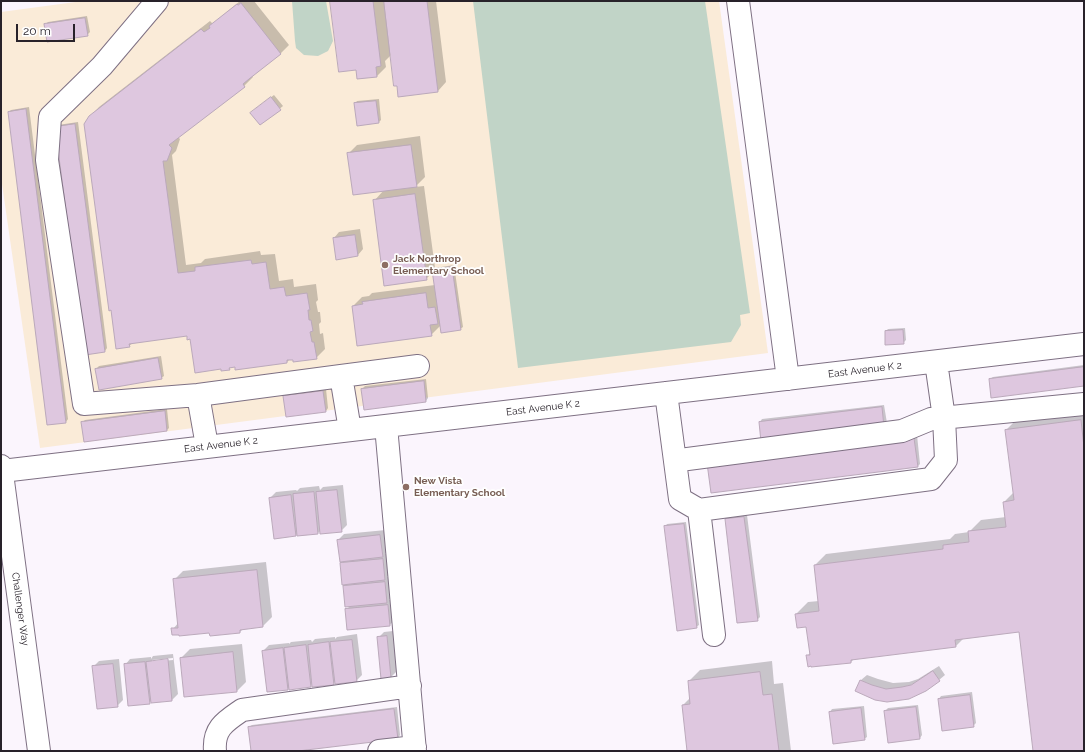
<!DOCTYPE html>
<html>
<head>
<meta charset="utf-8">
<style>
  body { margin:0 }
  #map { position:relative; width:1085px; height:752px; overflow:hidden; background:#fbf5fd; font-family:Raleway,sans-serif }
  canvas { display:block }
  .frame { position:absolute; inset:0; border:2px solid #28222a; pointer-events:none }
  .scale { position:absolute; left:16px; top:24px; width:59px; height:18px; box-sizing:border-box; border:2px solid #28222a; border-top:0; padding-left:5px; font-size:12px; line-height:14px; white-space:nowrap; color:#28222a; -webkit-text-stroke:3px #fff; paint-order:stroke }
</style>
</head>
<body>
<div id="map">
<canvas width="1085" height="752"></canvas>
<div class="frame"></div>
<div class="scale">20 m</div>
</div>
<script>
const ctx = document.querySelector('canvas').getContext('2d');
ctx.lineJoin = 'round';
function paint(path, color) {
  ctx.fillStyle = color;
  ctx.fill(path, 'evenodd');
}
function trace(path, color, width, dash) {
  ctx.strokeStyle = color;
  ctx.lineWidth = width;
  ctx.lineCap = dash ? 'butt' : 'round';
  ctx.setLineDash(dash || []);
  ctx.stroke(path);
}
function write(font, color, halo, rows, align = 'center') {
  ctx.font = font + ' Raleway,sans-serif';
  ctx.lineWidth = 3.5;
  ctx.setLineDash([]);
  ctx.textBaseline = 'middle';
  ctx.strokeStyle = halo;
  ctx.fillStyle = color;
  for (const [text, x, y, turn = 0] of rows) {
    ctx.save();
    ctx.translate(x, y);
    ctx.rotate((+turn || 0) * Math.PI / 180);
    ctx.textAlign = isNaN(turn) ? turn : align;
    if (halo) ctx.strokeText(text, 0, 0);
    ctx.fillText(text, 0, 0);
    ctx.restore();
  }
}
paint(new Path2D(`
  M83,1H719L768,353L40,448L1,177V12Z`), '#faebd8');
paint(new Path2D(`
  M292,1H326L333,41L328,51L318,56L304,55L296,48L295,41Z
  M473,1H705L750,313L740,315L741,325L731,342L518,368Z`), '#c1d4c7');
paint(new Path2D(`
  M240,1H254L289,45L280,54L252,75L253,77L244,86L178,137L180,139L176,151L172,155L186,265L201,263L205,259L260,251L261,255L275,254L279,281L293,279L294,287L316,284L318,300L316,302L318,312H320L321,322L319,324L320,334L323,333L325,349L316,358L294,359H290L287,362L232,366L229,369L222,368L187,335L134,342L129,346L117,348L90,117L99,107L210,21L213,24Z
  M331,1H436L446,82L438,91L391,55L385,61L386,67L377,76L356,69Z
  M87,16L90,32L87,35L45,25L48,22Z
  M274,95L283,106L261,124L254,110Z
  M379,99L381,120L379,122L355,104L357,101Z
  M29,107L68,419L66,422L9,112L11,110Z
  M78,122L107,348L105,351L58,125Z
  M420,136L425,177L415,187L424,186L435,268L454,265L463,327L460,329L441,325L431,335L353,306L362,297L369,296L372,293L435,285L433,272L426,279L374,201L384,190L348,154L357,145Z
  M360,229L363,249L358,255L334,238L339,232Z
  M905,328L906,340L903,343L886,331L888,329Z
  M161,356L164,376L161,378L96,369L99,366Z
  M1084,365V385L990,379L993,377Z
  M426,379L428,398L426,401L362,389L365,386Z
  M326,389L328,408L326,411L284,396L287,393Z
  M884,405L887,423L760,422L762,419Z
  M167,409L169,428L167,430L82,423L85,420Z
  M1084,410V751H1034L1019,631L964,638L956,646L854,659L851,662L807,656L810,653L807,626L796,614L808,602L819,601L815,565L826,554L950,539L955,534L969,532L981,520L1006,517L1004,502L1014,492L1006,430L1018,418Z
  M917,435L920,464L918,466L712,492Z
  M343,485L347,525L341,531L321,530L318,533H298L295,536L270,498L276,492L296,490L297,491L300,488L319,486L320,490L323,487Z
  M747,515L760,617L757,620L726,520L728,517Z
  M686,522L699,625L696,627L665,527L667,524Z
  M386,530L388,550L385,554L389,553L391,573L387,577H391L393,596L389,600H393L395,619L390,625L346,610L350,606L344,587L347,583L341,564L345,560L338,540L344,534Z
  M266,562L272,617L263,626L244,628L240,632H210L173,629L179,622L174,580L183,571Z
  M393,631L397,671L391,677L382,678L378,638L384,632Z
  M357,634L362,675L356,681H336L333,684L313,683L310,686L290,687L288,689L263,651L269,645L289,643V644L291,642L311,640L312,642L315,639L335,637V639L337,637Z
  M242,644L246,682L237,691L181,658L190,649Z
  M173,654L178,694L172,700L152,702V700L149,703L125,665L130,659L151,657V659L153,656ZM173,658V660L152,662V660Z
  M119,659L123,700L117,706L93,667L99,661Z
  M772,661L774,684L783,683L791,751H688L683,705L691,697L689,681L700,670Z
  M939,666L945,675L939,680L887,701L857,691L861,680L867,675L878,679L893,683L909,682L918,679Z
  M972,692L976,723L973,726L942,730L939,699L941,696Z
  M918,705L922,735L920,738L885,711L888,708Z
  M864,706L867,737L864,739L830,712L832,709Z
  M397,707L400,735L398,738L290,751H252L249,727L252,725Z`), '#0003');
const building = new Path2D(`
  M330,1H373L381,66L376,67L377,77L357,79L356,70L339,72Z
  M384,1H427L438,92L398,97L397,86H394Z
  M241,3L281,54L249,79L243,84L245,87L169,145L172,148L167,161H163L178,273L195,271V267L251,260L252,264L266,262L270,289L284,287L286,296L307,293L310,310H308L309,320H311L313,331L310,332L312,342H314L317,359L293,362V360H287V363L235,370V367L229,368L230,370L221,371V369L195,373L190,339L187,340V336L129,344L130,347L116,349L111,310L109,311L84,124L89,116L201,29L204,32L210,28L209,26L237,4L238,5Z
  M85,18L88,36L47,42L44,24Z
  M271,97L281,110L260,125L250,113Z
  M376,101L379,123L357,126L354,103Z
  M26,109L66,423L47,425L8,112Z
  M75,124L105,352L85,355L55,127Z
  M411,145L417,187L353,195L347,153Z
  M415,194L427,280L384,286L373,200Z
  M355,235L358,256L336,260L333,238Z
  M452,267L461,330L441,333L432,270Z
  M426,293L428,308L435,307L438,324L430,325L432,336L357,346L352,306L363,304L362,302Z
  M903,330L904,344L885,345V331Z
  M158,358L162,379L99,390L95,369Z
  M1084,367V386L991,398L989,379Z
  M424,381L426,402L364,410L361,389Z
  M323,391L326,412L286,417L283,396Z
  M882,407L884,427L761,442L759,422Z
  M165,411L167,431L84,442L81,422Z
  M1081,420L1084,447V751H1033L1019,632L955,640L956,647L851,660V663L811,667V666L808,667L806,655H810L806,627L797,628L795,614L819,611L814,565L943,549V545L969,542L968,531L1006,527L1003,502L1014,500L1005,430Z
  M914,438L918,467L711,493L707,463Z
  M337,490L342,532L320,534L316,492Z
  M314,492L318,534L297,536L293,494Z
  M291,495L296,536L274,539L269,498Z
  M744,517L758,621L737,623L725,519Z
  M684,524L697,628L677,631L664,526Z
  M380,535L383,557L340,562L337,540Z
  M383,559L385,580L342,585L340,563Z
  M257,570L263,627L240,630V633L210,636L209,633L179,636V635H172L171,628H178L173,579Z
  M385,582L387,603L345,607L343,586Z
  M388,605L390,626L347,630L345,609Z
  M387,636L391,678L381,679L377,637Z
  M352,640L357,682L335,684L330,642Z
  M329,642L334,685L312,687L308,645Z
  M306,645L311,687L289,690L284,648Z
  M283,648L288,690L267,692L262,651Z
  M233,652L237,692L184,697L180,658Z
  M168,659L172,701L151,703L146,662Z
  M145,662L150,704L128,706L124,664Z
  M113,664L118,707L97,709L92,666Z
  M933,671L940,681L926,691L909,699L887,702L875,700L855,691L860,680L872,685L886,689L902,687L911,685Z
  M760,672L763,695L772,694L779,751H687L682,705L690,704L688,681Z
  M970,695L974,727L942,731L938,699Z
  M916,707L920,739L888,743L884,711Z
  M861,708L865,740L833,744L829,712Z
  M394,709L398,739L298,751H251L248,727Z`);
paint(building, '#dec7df');
trace(building, '#bba9bb', 1);
const minor = new Path2D(`
  M157,1L102,66L50,117L47,160L84,404L198,395
  M738,1L788,379
  M341,376L418,366
  M666,393L680,499L699,510L931,479L946,460L944,418L936,362
  M386,426L415,751
  M207,446L198,395L341,376L350,430
  M675,456L680,460L902,431L931,419L1084,404
  M2,471L1084,344
  M699,510L714,635
  M215,751C213,728 226,721 242,710L410,686
  M379,751L415,747`);
const major = new Path2D(`
  M1,466L39,751`);
trace(minor, '#7e7083', 24);
trace(major, '#7e7083', 24);
trace(minor, '#fff', 22);
trace(major, '#fff', 22);
for (const [x, y, r, color] of [
  [385,265,4,"#8d6e63"],
  [406,487,4,"#8d6e63"]
]) {
  const dot = new Path2D();
  dot.arc(x, y, r, 0, 2 * Math.PI);
  ctx.fillStyle = color;
  ctx.fill(dot);
  trace(dot, '#fff', 1.5);
}
write('bold 10px', '#785e54', '#fff', [
  ["Jack Northrop",393,259],
  ["Elementary School",393,271],
  ["New Vista",414,481],
  ["Elementary School",414,493]
], 'left');
write('10px', '#28222a', '#fff', [
  ["East Avenue K 2",865,370,-7],
  ["East Avenue K 2",543,408,-7],
  ["East Avenue K 2",221,445,-7],
  ["Challenger Way",20,609,82]
]);
</script>
</body>
</html>
